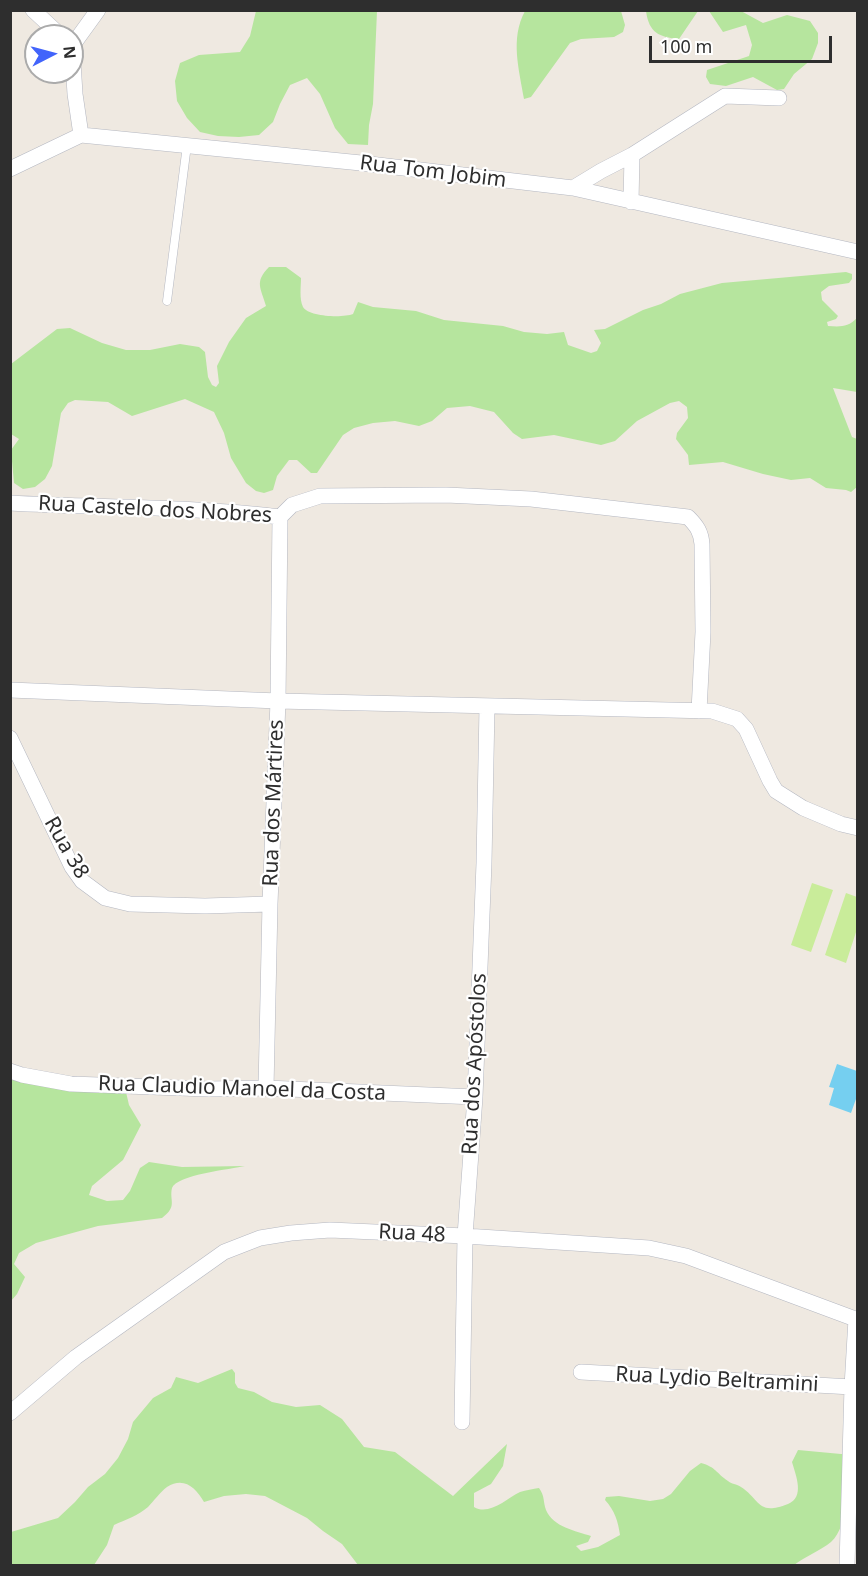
<!DOCTYPE html>
<html>
<head>
<meta charset="utf-8">
<style>
  body { margin:0 }
  #map { position:relative; width:868px; height:1576px; overflow:hidden; background:#efe9e1; font-family:"Noto Sans",sans-serif }
  canvas { display:block }
  .frame { position:absolute; inset:0; border:12px solid #2e2e2e; pointer-events:none }
  .north { position:absolute; left:24px; top:24px; width:60px; height:60px; box-sizing:border-box; background:#fff; border:2px solid #ababab; border-radius:50%; rotate:84deg; font-size:16px; font-weight:700; line-height:24px; text-align:center; color:#2e2e2e }
  .north::after { content:''; display:block; margin:auto; width:21px; height:27px; background:#4264fb; clip-path:polygon(50% 0,100% 100%,50% 72%,0 100%) }
  .scale { position:absolute; left:649px; top:36px; width:183px; height:27px; box-sizing:border-box; border:3px solid #2e2e2e; border-top:0; padding-left:8px; font-size:18px; line-height:21px; white-space:nowrap; color:#2e2e2e; -webkit-text-stroke:4px #fff; paint-order:stroke }
</style>
</head>
<body>
<div id="map">
<canvas width="868" height="1576"></canvas>
<div class="frame"></div>
<div class="north">N</div>
<div class="scale">100 m</div>
</div>
<script>
const ctx = document.querySelector('canvas').getContext('2d');
ctx.lineJoin = 'round';
function paint(path, color) {
  ctx.fillStyle = color;
  ctx.fill(path, 'evenodd');
}
function trace(path, color, width, dash) {
  ctx.strokeStyle = color;
  ctx.lineWidth = width;
  ctx.lineCap = dash ? 'butt' : 'round';
  ctx.setLineDash(dash || []);
  ctx.stroke(path);
}
function write(font, color, halo, rows, align = 'center') {
  ctx.font = font + ' "Noto Sans",sans-serif';
  ctx.lineWidth = 4.5;
  ctx.setLineDash([]);
  ctx.textBaseline = 'middle';
  ctx.strokeStyle = halo;
  ctx.fillStyle = color;
  for (const [text, x, y, turn = 0] of rows) {
    ctx.save();
    ctx.translate(x, y);
    ctx.rotate((+turn || 0) * Math.PI / 180);
    ctx.textAlign = isNaN(turn) ? turn : align;
    if (halo) ctx.strokeText(text, 0, 0);
    ctx.fillText(text, 0, 0);
    ctx.restore();
  }
}
paint(new Path2D(`
  M256,11H377L373,104L369,125L368,145L348,144L335,128L320,94L307,78L290,85L280,104L273,122L259,135L239,137L218,136L200,132L187,118L177,101L175,81L180,63L199,55L240,52L250,36Z
  M525,11H621L625,25L623,32L614,37L581,39L570,43L531,97L524,99C519,69 510,39 525,11Z
  M646,11V10L698,11L679,39C659,37 649,33 646,11Z
  M709,11H741L763,23L787,15L810,21L818,33V43L812,59L794,74L784,89L777,90L753,77L726,86L710,84L706,77L707,70L749,56L752,45L746,25L723,32Z
  M269,267H286L301,278C301,286 299,299 303,307C309,317 343,318 353,314L358,302L373,307L416,311L444,320L503,326L524,332L547,334L564,332L568,345L591,353L597,351L601,343L594,330L605,329L643,310L661,304L680,294L722,283L846,272L852,274V279L849,283L829,286L821,292L822,300L838,316L836,319L827,322L828,326C841,327 848,327 857,318V392L833,388L852,437L857,439V487L851,492L846,490L826,488L810,478L791,480L763,474L723,462L689,465L688,455L676,439L677,433L688,418L687,407L679,401L670,403L637,421L615,441L601,445L554,435L522,439L513,433L494,412L470,406L447,408L432,421L419,426L395,421L373,423L354,428L343,435L317,473H311L297,460H289L277,476L273,490L264,493L256,491L246,483L231,458L224,433L214,412L185,399L132,416L108,402L75,400L68,403L61,413L52,466L45,479L35,487L23,489L14,483L11,450L19,439L11,434V364L57,329L70,328L102,343L126,350H150L180,344L199,347L205,352L208,377L212,385L216,387L219,383L217,366L229,342L246,318L266,306C261,288 254,282 269,267Z
  M11,1074L126,1092L129,1105L141,1125L123,1160L92,1186L89,1195L107,1201L123,1200L130,1191L140,1168L149,1162L182,1167L245,1166C232,1169 176,1175 172,1188C169,1201 178,1206 162,1218L98,1226L36,1243L19,1253L14,1264L25,1277L17,1294L11,1301Z
  M232,1369L235,1373V1383L238,1388L254,1392L272,1402L296,1407L320,1405L342,1419L364,1447L395,1452L453,1496L507,1444L503,1466L491,1484L474,1493V1507C489,1516 506,1499 520,1492C526,1490 533,1489 539,1488C545,1496 543,1502 546,1510C553,1527 576,1531 591,1536L588,1542L576,1546L581,1551L598,1547L620,1535C618,1521 615,1511 605,1500L606,1497L619,1496L650,1501L663,1499L671,1494L690,1471L701,1463C716,1467 716,1473 728,1481C731,1484 737,1484 741,1487C761,1500 757,1516 788,1504C805,1497 796,1476 792,1462L798,1450L841,1454L857,1453V1517L853,1506L848,1507C844,1518 840,1534 831,1542C821,1550 806,1556 794,1565H358L342,1544L323,1531L307,1518L265,1496L246,1494L224,1496L204,1502C196,1488 184,1476 167,1487C160,1492 154,1501 148,1507C139,1515 125,1520 114,1525L107,1545L94,1565L11,1566V1532L58,1518L75,1502L88,1487L105,1474L118,1458L128,1439L133,1422L153,1398L171,1388L176,1377L198,1383Z`), '#b6e59e');
paint(new Path2D(`
  M812,883L833,890L811,952L791,945Z
  M846,893L857,897V929L846,963L825,955Z`), '#c9ec9a');
paint(new Path2D(`
  M837,1064L857,1071V1099H856L851,1113L829,1105L834,1088L829,1087Z`), '#75cff0');
const service = new Path2D(`
  M167,301L187,145`);
const minor = new Path2D(`
  M33,10L61,36
  M81,135L75,94L72,46L98,10
  M10,169L81,135L361,163L573,188L858,252
  M573,188L601,171L632,155L725,96L779,98
  M631,202L632,155
  M10,503C100,508 190,506 280,517L292,505L320,496L446,495L531,499L688,517C697,526 701,532 702,544L703,632L699,711
  M10,690L278,701L712,711L737,719L746,729L770,781L776,791L803,808L841,824L858,828
  M10,738L72,867L82,881L105,898L130,904L205,906L270,904
  M10,1071L22,1075L71,1084L208,1089L266,1088L475,1097
  M266,1088L270,904L278,701L280,517
  M581,1372L852,1387
  M10,1413L76,1357L224,1252L260,1238L291,1233L330,1230L465,1236L649,1248L686,1256L858,1320
  M462,1422L465,1236L475,1097L484,863L487,707
  M847,1566L852,1387L856,1319`);
trace(service, '#b4b7c1', 9);
trace(minor, '#b4b7c1', 16);
trace(service, '#fff', 8);
trace(minor, '#fff', 15);
write('21px', '#2e2e2e', '#fff', [
  ["Rua Tom Jobim",433,172,7],
  ["Rua Castelo dos Nobres",155,510,3],
  ["Rua dos Mártires",274,803,-88],
  ["Rua 38",66,848,60],
  ["Rua dos Apóstolos",475,1064,-87],
  ["Rua Claudio Manoel da Costa",242,1089,2],
  ["Rua 48",412,1234,3],
  ["Rua Lydio Beltramini",717,1380,3]
]);
</script>
</body>
</html>
